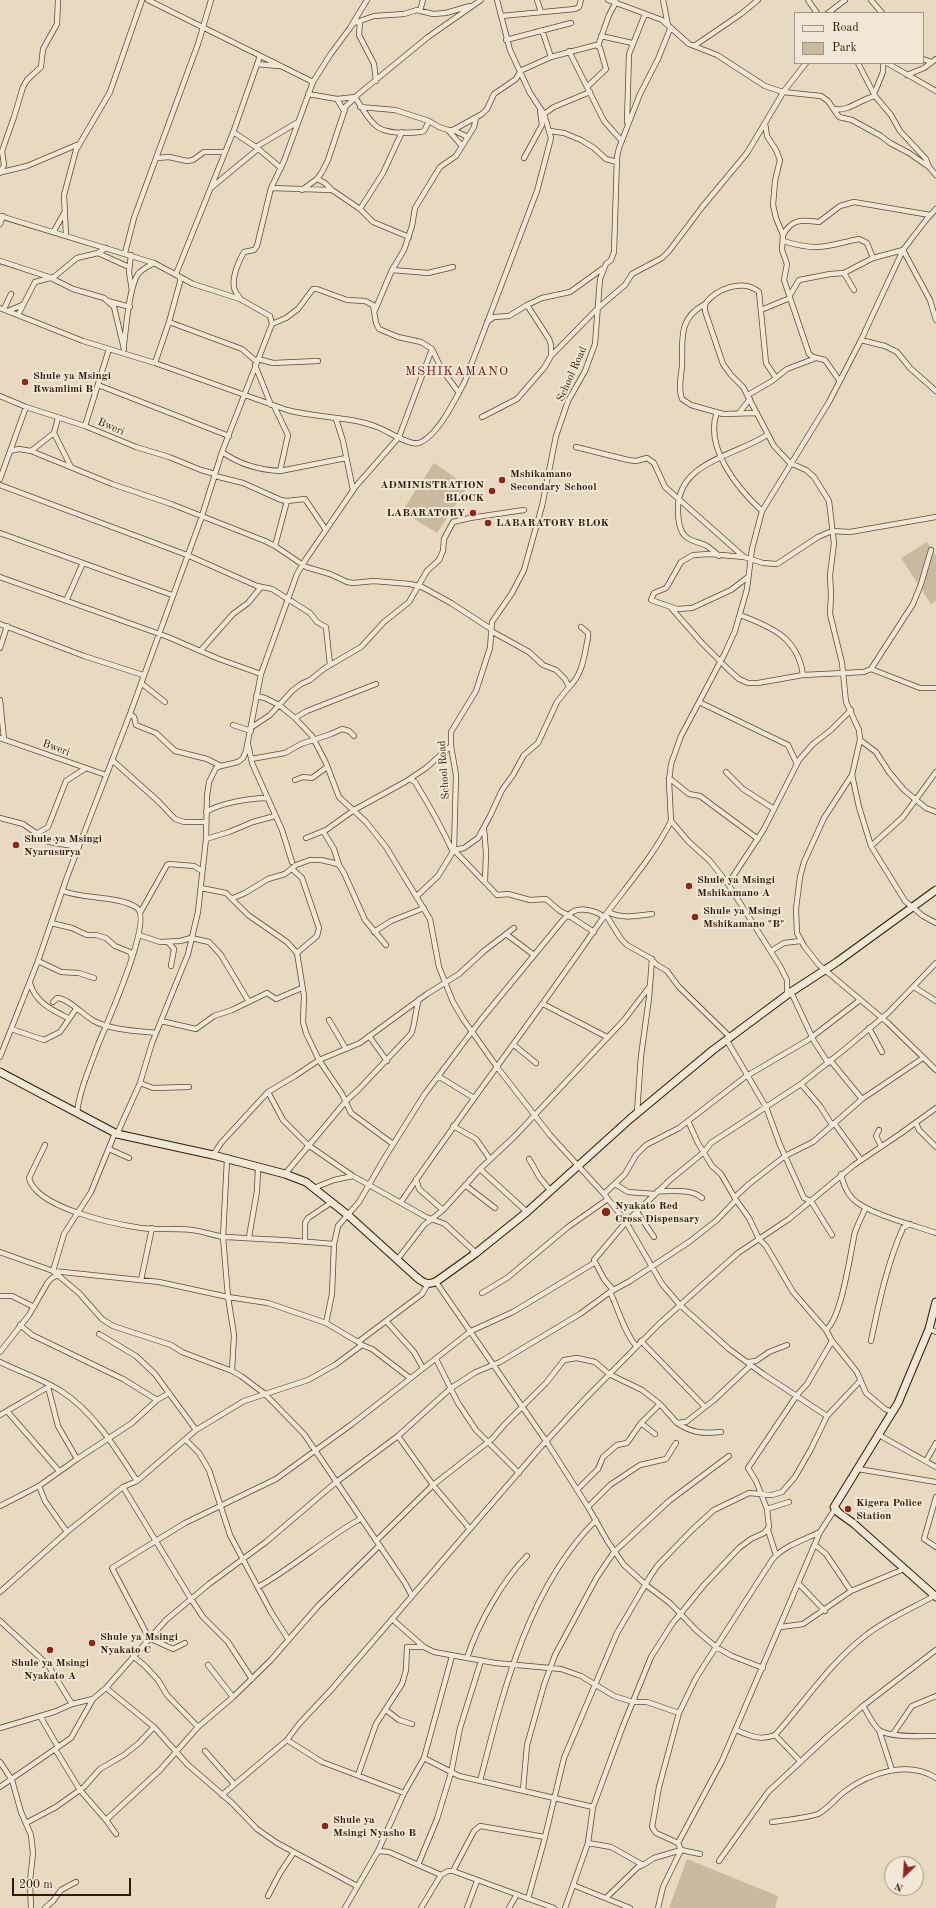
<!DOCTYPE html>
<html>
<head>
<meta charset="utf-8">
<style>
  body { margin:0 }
  #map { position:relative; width:936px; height:1908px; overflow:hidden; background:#e8dac0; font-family:"Old Standard TT",serif }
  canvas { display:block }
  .legend { position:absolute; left:794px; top:12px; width:130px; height:52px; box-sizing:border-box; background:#f0e7d6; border:1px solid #a39580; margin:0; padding:5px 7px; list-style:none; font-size:12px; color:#301900 }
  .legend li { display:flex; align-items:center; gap:8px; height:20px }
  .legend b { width:20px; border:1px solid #a39580 }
  .north { position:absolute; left:884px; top:1856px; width:40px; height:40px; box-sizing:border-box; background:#f0e7d6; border:1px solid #a39580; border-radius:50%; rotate:205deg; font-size:11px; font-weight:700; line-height:16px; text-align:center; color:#301900 }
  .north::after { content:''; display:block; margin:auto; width:14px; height:18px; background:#8f2418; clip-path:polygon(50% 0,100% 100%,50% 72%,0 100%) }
  .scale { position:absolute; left:12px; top:1878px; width:119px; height:18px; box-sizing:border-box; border:2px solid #301900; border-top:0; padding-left:5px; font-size:12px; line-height:14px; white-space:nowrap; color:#301900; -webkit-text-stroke:3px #f0e7d6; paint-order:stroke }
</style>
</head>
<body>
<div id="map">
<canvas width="936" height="1908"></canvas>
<ul class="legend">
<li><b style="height:5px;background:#f0e7d6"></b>Road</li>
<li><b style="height:11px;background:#c9b99f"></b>Park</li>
</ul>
<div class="north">N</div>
<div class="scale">200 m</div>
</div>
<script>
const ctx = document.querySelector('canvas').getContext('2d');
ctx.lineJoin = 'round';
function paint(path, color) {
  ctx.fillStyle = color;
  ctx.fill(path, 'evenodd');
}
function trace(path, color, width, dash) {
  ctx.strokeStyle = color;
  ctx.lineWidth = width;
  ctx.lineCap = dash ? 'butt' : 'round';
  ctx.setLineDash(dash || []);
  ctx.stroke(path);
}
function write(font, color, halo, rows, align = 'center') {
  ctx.font = font + ' "Old Standard TT",serif';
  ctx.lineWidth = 4;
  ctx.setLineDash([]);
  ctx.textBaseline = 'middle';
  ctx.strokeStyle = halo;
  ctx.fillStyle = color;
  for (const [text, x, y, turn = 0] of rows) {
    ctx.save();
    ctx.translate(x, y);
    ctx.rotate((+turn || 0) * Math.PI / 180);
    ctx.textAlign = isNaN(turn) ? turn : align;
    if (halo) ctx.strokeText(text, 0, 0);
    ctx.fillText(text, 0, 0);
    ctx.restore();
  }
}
paint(new Path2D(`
  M434,463L468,486L437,533L402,511Z
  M927,542L936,556V601L931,604L901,558Z
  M687,1859L778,1896L775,1908H669Z`), '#c9b99f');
const street = new Path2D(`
  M148,0L313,82
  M537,0L541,12
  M608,0L662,20L689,44L717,55L765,86L783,92L821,96L828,101L839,117L852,120L881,136L890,143L909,153L929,167
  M663,0L668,25
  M808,0L817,13
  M871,0L882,13
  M420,11L423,0
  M828,13L845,0
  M501,16L575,9L579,7L581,0
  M360,21L359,35L374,64L376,81
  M354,23L374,16L404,14L417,10L433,14L446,13L470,6
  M542,30L551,57
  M601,36L632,43
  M506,40L571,23
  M598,46L609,15L616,2
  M694,46L741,14L758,0
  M569,51L604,121L621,140
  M923,59L931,62
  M858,63L875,96L891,115L900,131L926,159L929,167L936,175
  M887,63L936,91
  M257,64L278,66
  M520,71L551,57L596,45L600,48L606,69L587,87
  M907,75L924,68L936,59
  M308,94L337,99L355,97L428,37L481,0
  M874,94L883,72V63
  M355,97C361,106 367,118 375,125C385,135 409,133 421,132L424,131L429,121
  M337,99L344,111
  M360,107L395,110L429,121L439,127L448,130H453L468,137
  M834,109C848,112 861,99 875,96
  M544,114L554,107L590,92
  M627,122L629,54L645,14
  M765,123L767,136L776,150L780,160L775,181L773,205L776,218L783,235L782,250L787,264L784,280L809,354L813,357L825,360L839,380
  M448,130L462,146
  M453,130L482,114L487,109L494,94L516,79L520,72
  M550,131L564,133L581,140L594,148L606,159L617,162
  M233,132L256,147L281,168
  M256,147L298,122
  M157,158L169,157L187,161L193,160L204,152H225
  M524,158L542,125L540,110
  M2,172L27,166L79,144
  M0,173L4,165L2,151L14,117L23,87L27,80L41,67L43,49L57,24L58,0
  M317,179L325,183L332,190
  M212,187L258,149
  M271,188L332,190L360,209L373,222L409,237
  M302,190L317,179L322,172L328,160L346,106L355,98
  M360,209L383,173L402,132
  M0,216L154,263L193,284L240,299L270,316L272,324L222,452L201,519L130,714L67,877L38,961L0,1057
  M0,224L3,216
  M54,231L64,213
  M66,235L64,195L76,150L110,92L142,0
  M783,235C792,218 802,220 819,222L840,206L854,202L930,215
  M783,241C819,252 825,246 859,239L867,243L873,258
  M98,253L129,267
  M125,253L134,218L198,44L211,0
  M131,255L129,272L132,291
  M0,261L49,277
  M392,270L428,273L453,267
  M844,273L854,290
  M176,274L234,130L260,56
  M51,278L73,289L104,298L114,307L124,349
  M790,295L799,280L830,274L844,273L873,258L903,250L930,300L936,320
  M240,298C238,295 234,291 234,287C232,277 239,260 244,252L254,250L257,246L271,188L284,161L313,82L330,55L350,28L367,0
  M108,301L130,307
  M705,304C677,319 683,340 682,366C681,376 678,389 682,399L691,405L723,414L757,413
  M0,308L83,341L155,363L287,410C316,418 349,416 377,427C388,431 409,446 419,443C438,436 456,398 465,381L537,191L551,138L544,114L530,93L510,50L497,0
  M4,309L11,294
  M375,310L392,270L404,250L412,226L415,208L440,167L456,156L474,127L476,118
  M761,310L790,298
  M8,311L22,305
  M18,315L35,282L54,277L77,258L98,253L106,248
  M169,322L242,349L257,362
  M487,322L494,317L509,316L527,305L542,298L570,292L602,269
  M272,324L286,318L298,309L313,289H317L347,300L365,301L373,305L376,323L379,329L398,337L421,342L432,349L441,368L459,393
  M861,340L885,346L897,352L910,368L936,391
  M124,345C126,328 129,287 138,274C142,269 149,266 154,263
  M551,356L598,308L625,285L632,274L662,258L669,251L703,206L747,153L784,91L806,63
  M258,359L273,363L318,361
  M155,363L169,322L180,282V277
  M255,365L271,405
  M776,378L766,363L759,292C743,278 716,289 705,304V311L723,364L731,375L743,387L774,446L790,463L806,470L814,477L829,501L834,543L830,575L831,595L830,614L842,663L846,702L859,730L860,740L852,775L859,807L871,846L905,901L923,916L936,923
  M98,385L229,436
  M748,395L772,381L787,369L816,358
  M0,396L26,407L85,426L136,447L169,457L201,470L215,474
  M274,406L288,435L280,471
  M717,412C704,447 737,488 762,511
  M739,413L750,399
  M482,417L517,399L544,368L551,356V345L549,339L527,305
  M58,418L54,433L71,467
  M336,419L343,441L353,490
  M85,426L109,349
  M576,447L628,460L636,461L647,458L654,463L665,487L744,557
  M10,451L19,449L31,451L112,484L171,504L265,541L275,546L306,567L330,574L347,582L353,583L374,581L410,584L422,587L451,603L491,629
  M31,451L54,433
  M222,452C239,464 260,470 280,471L346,458
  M215,476L243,483L281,500L287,501L305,499L326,530
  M0,479L26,407
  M0,485L187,555L257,586L272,589L310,613L317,622L326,627L330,665
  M0,533L172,595
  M275,546L287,501
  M719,556C715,552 711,549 707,546C700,542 691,542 685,536C679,530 678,518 678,510C677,462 735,456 767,435
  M0,577L168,637L219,659L261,674
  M748,577L731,590L692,608L677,609L651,600L654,593L666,588L668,585L681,562L693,555L710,554L744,557L763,563L777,564L818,537L832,531L850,532L936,517
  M66,601L83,563
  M672,609L702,643L729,670L739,679L748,683H758L803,675L864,672L871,669L920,688H936
  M740,615C772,627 798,638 803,675
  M0,624L84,656L143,675
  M0,648L7,626
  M201,650L233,614L248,603L261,587
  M871,669L913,604L921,584L931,550
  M141,683L165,702
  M569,687C583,674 584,656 588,638V633L581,627
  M256,696L265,698L279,705L295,718L312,736L326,763L339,797L366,822L386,847L430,919L439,967L453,1002L463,1019L497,1067L550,1135L604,1194L626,1222L662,1284L679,1304L729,1349L763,1374L827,1416
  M0,700L4,739
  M699,702L788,745L797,764
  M130,714L134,717L136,725L156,733L175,751L207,759L221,766
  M295,718L307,711L376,684
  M233,725L251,731
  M252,727L270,715L292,691L301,684L310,680L325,668L361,647L384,622L409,602L427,571L439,560L443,551L444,539L453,522L470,518L524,510
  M0,738L106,775
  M860,740L876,752L889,772L904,790L926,808L936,812
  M248,744L252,763L282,830L292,862
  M251,759L285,753L301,744L331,734L342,729L349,731L354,736
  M112,760L158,801L175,819L184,822H206
  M726,772L743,789L774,809
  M852,775L824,818L804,862L800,877L796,909L797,933L804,946L819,965L888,1023L936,1070
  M669,778L689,794L700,796L758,839
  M410,779L415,782C429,805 442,828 453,852
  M295,780L303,777L312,778L327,767
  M206,812C220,803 251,798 267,798
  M0,818L23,824L49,842L79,847
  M484,828L486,853L485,881
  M323,831L334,849L339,865
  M36,834L48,827L66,781L86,768
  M306,838L326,830L354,810L405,782L426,768L451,746
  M206,839L229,832L253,822L275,816
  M871,846L903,817L936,772
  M454,850L464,848L478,838L490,816L502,790L513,775L524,755L538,743L557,702L569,687L565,679L556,670L543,665L529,652L491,631
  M454,850L497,895L508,894L530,900L546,899L560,911L568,915
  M292,869L302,878L319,928L317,936L297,953
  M728,884L764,829L799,760L813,744L831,730L851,710
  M201,888L226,893L248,915L287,942L297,953L304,996L303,1022L306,1033L319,1060L342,1094L351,1113L393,1144
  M63,891C83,899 121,896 137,908C154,920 105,1027 98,1045C90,1067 80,1089 77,1112
  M417,896L438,876L454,850L456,775L451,746V732L476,691L490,648L492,622L512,593L524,570L542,506L556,436L568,401L585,371L595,344L600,279L606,264L611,260L614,252L617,157L619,148L640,94L658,59L670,29
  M233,898L245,893L268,879L285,874L296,865L310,860H321L334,863L339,865L344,873L365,920L386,945
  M608,912C622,919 637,916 652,914
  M140,913L167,865L169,864L194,866L202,871
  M606,915L621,939L627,945L650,958L657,965L667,971L679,987L730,1037
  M568,916C576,905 595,910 604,917
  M51,923L72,928L87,935H96L106,938L115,946L130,952L132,957
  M374,932L391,921L424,908
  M506,934L534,955
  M139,935L160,942L180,941L191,938L209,942L221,955L249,1002
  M168,942L174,949L171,966
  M771,951L784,943L800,941
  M38,961L61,972L79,973L94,978
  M30,983C35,1002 52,1010 68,1018
  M914,987L936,1001
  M791,992L814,1041L828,1063
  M787,995V980L780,966L728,884L710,861L688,841L671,821L669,781L671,764L681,736L725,653L735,631L747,589L752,549L762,511L829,402L861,340L903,250L926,220L936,209
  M53,1002L57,998C68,998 83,1015 94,1021C111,1030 137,1031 156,1033
  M543,1004L607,1037
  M329,1020L346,1049
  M161,1021L196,1029L214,1016L232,1010L267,993L276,999L302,988
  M869,1028L882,1052
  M11,1029L44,1040L60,1032L76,1009
  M369,1036L387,1061
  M726,1039L766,1107L780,1145L804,1198L811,1201L832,1235
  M514,1045L536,1063
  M830,1060L862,1099
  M438,1076L474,1098
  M140,1083L153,1088L189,1087
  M801,1084L820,1106L832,1125
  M268,1092L283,1120L308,1145L353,1176L426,1217L445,1224L476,1253
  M637,1113L641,1056L649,998L652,959
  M834,1123L861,1160
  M916,1123L919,1130L936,1147
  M453,1126L476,1139L490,1159
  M879,1130L876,1136L881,1146
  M115,1133L91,1192L64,1234L53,1271L79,1293L102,1319L113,1326L171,1345L182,1352L232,1371L241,1376L265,1394L304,1434L405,1583L412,1596
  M117,1134L140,1083L152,1043L188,954L198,912L206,839L207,796L209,782L216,768L221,766L238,762L243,758L246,751L261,674L297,574L306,559L356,486L399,437L432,349
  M45,1145L29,1178C36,1208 114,1224 141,1228C158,1230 175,1228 192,1230C203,1231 214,1236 225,1237C261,1239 297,1240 334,1244
  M109,1149L129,1158
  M213,1155L221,1143L268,1092L295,1076L319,1060L360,1043L427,994L459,974L484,951L514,928
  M227,1159L223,1237L228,1297L234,1335L232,1371
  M529,1159L540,1178L550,1190
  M480,1169L527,1212
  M285,1174L346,1101L359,1089L411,1034C414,1030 416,1007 419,999
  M841,1174C843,1184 846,1192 853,1199C866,1213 916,1226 936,1233
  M416,1179L419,1189L443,1210
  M615,1184L628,1192L655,1194
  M465,1185L495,1208
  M314,1188L334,1180L353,1176
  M658,1191C673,1192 691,1188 702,1198
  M604,1194L625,1174L636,1155L646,1145L679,1128L745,1077L808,1040L860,1000
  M735,1197L749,1184L785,1156L813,1142L862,1099L923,1058
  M736,1200L749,1218L759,1239L766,1246L793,1292L826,1330L832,1341L857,1372L866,1393L885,1409L892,1412
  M401,1202C465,1108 534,1018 598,925C623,890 652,859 671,821
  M637,1212L654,1237
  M249,1237L257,1191L258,1168
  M305,1241V1223L308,1218L332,1202
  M0,1252L53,1271L159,1282L228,1297L268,1303L326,1323L358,1342
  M397,1260L424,1225L443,1210L480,1169L515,1136L624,1020L650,986
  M141,1280L152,1228
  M436,1282L546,1441L588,1507L608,1542L624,1565L646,1585L670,1603L697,1631L716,1647L732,1656L763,1668
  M613,1290L604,1279L594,1260L626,1222L670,1180L704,1152L711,1143L801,1084L845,1049L888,1013L936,963
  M610,1292C619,1310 623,1330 636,1346
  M482,1293L507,1278L568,1227L608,1199
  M0,1296H12L34,1307
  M387,1322L414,1352L423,1368
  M326,1323L332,1294L334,1244L338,1226L359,1202L384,1159L424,1095L480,1021L563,920L567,916L571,917L594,932
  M20,1325L32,1335L123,1379L157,1400
  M929,1329L936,1332
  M826,1330C842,1317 850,1254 855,1232C858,1224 862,1216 865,1209
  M99,1334L136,1356L155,1374L196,1430
  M641,1341L704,1406
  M871,1341C879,1302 887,1264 903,1228L910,1224
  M362,1345L372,1349L410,1378
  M0,1352L29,1315L48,1282L52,1278L58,1275
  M436,1359L458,1403L476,1430L519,1473
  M0,1362C20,1372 42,1379 61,1391C93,1411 117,1450 137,1481
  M748,1362L756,1361L769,1352L787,1345
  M48,1387L58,1426L77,1459
  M7,1411L59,1471
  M0,1415L50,1386
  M641,1423L655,1434
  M677,1423C692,1433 703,1434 721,1432
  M879,1435L936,1467
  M398,1436L433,1485L470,1529
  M186,1440L199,1453L209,1470L230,1535L271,1612L288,1639
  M926,1461L936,1443
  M858,1469L936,1482
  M39,1486L45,1501L67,1532
  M123,1487L191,1599L203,1617L228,1642L252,1679
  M577,1490L598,1469L603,1457L617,1445L627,1443L641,1423L660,1404
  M936,1497L924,1539L936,1547
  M0,1506L39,1486L77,1459L132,1423L157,1400L169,1393
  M588,1507L610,1485L640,1465L666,1459L676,1443
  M767,1509L789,1502
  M768,1530L776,1555
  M376,1541L433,1485L492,1439L505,1424L546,1383L564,1360L577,1358L595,1362L609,1374L642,1390L660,1404L677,1423L686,1422L714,1400L751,1365
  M815,1545L826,1554L851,1591
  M799,1584L825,1611
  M258,1587C294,1567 324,1539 360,1519
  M0,1592L67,1532L123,1487L137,1481L196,1430L244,1401L308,1380L335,1365L362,1345L358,1342L422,1294L428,1284
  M392,1619L424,1647L434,1652L495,1663L561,1669L581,1676L614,1696L633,1702H647L679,1713
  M0,1621L48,1665L72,1704
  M781,1627L803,1624L851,1591L904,1569
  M185,1643L173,1649L149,1638L112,1568L185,1523L276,1479L352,1424L471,1331L513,1312L594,1263
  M133,1656L145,1666L158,1680L167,1695L198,1727
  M467,1658C478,1624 502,1581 527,1556
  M208,1665L233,1697
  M106,1688L154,1727L187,1764L232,1803L257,1829L277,1843L357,1886
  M863,1706C868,1713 872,1724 879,1730C890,1738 922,1736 936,1736
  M386,1710L399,1720L412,1724
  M40,1716L58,1747
  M0,1728L54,1712L72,1704L93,1699L106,1688L166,1620L209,1584L266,1542L335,1483L398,1436L451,1388L476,1372L500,1362L580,1314L610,1292L630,1281L689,1242L717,1220L736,1200L721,1174L712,1166L698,1143L688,1121
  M736,1730C750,1736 761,1741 775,1735C805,1702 829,1664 865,1636C886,1619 911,1609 934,1596
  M879,1730L892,1770
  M893,1734L912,1706L936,1696
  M775,1735L800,1761
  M287,1740L322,1762L404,1793
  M55,1749L80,1790L106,1820L116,1834
  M205,1751L234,1784
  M424,1758L459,1776L593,1807
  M0,1762L12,1780L21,1812L31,1835L33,1853L30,1881L31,1908
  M358,1775L376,1724L402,1684L406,1670L407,1647H423
  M480,1781C503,1692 528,1588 596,1520
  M0,1787L71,1738L93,1699
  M523,1790L527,1745L544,1685L555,1655L597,1577L614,1552L669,1501L729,1456
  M222,1795L287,1740L299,1724L331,1690L538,1450L585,1399L659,1324L738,1253L789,1219L854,1165L900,1134L936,1108
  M106,1820L160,1770L198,1727L233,1697L271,1660L318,1606L379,1546
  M772,1822C785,1820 807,1818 818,1814C828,1809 835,1799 844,1792C869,1773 907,1760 936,1778
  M26,1823L56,1807L84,1787L100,1769L124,1755L139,1743L154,1727
  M588,1843L611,1847L643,1865L654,1858L681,1850L678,1843L722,1761L820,1532L835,1509
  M678,1843L656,1833L652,1827L659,1787L679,1713L696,1678L772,1560C783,1546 804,1540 820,1532
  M378,1851L404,1793L424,1758L452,1656
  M719,1861L768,1792L827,1737L863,1706L936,1650
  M418,1865L437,1819L451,1773L460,1728L481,1661
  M453,1871L474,1831L480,1826L545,1837
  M573,1885L630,1908
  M268,1896L280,1873L294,1852
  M607,1897L638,1867L643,1865
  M528,1899L543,1845L564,1758L617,1633L651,1575L658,1565L693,1529L714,1510L749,1493L772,1495L782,1492L795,1477L811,1449L827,1416L860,1381
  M45,1908L53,1901L61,1890L76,1882
  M345,1908L378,1851L389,1852L441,1875
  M421,1908L441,1875L448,1871H453L554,1908
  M467,1908L477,1881
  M509,1908L516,1896
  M565,1908L588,1843L593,1807L623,1726L651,1657L672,1624L704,1585L739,1548L751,1539L764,1533L769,1527L767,1509L756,1481L748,1468L797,1395L807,1384L832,1341
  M658,1908L663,1887L681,1850L700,1854`);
const secondary = new Path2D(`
  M0,1072L117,1134L213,1155L285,1174L306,1182L349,1216L413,1274C421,1281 426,1287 437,1281L476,1253L527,1212L630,1119L713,1050L791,992L837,962L936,890
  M936,1302L929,1329L898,1403L834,1507L839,1513L853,1523L936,1597`);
trace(street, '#5e4930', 6);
trace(secondary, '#301900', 9);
trace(street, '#f0e7d6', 4.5);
trace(secondary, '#f0e7d6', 7);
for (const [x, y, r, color] of [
  [25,382,4,"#8f2418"],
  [502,480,4,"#8f2418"],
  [492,491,4,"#8f2418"],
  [473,513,4,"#8f2418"],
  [488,523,4,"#8f2418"],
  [16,845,4,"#8f2418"],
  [689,886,4,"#8f2418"],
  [695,917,4,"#8f2418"],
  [606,1212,5,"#8f2418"],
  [848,1509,4,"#8f2418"],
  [92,1643,4,"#8f2418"],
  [50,1650,4,"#8f2418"],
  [325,1826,4,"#8f2418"]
]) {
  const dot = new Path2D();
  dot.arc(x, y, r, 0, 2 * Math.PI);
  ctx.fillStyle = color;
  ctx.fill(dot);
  trace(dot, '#f0e7d6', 1.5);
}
write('11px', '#301900', '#f0e7d6', [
  ["School Road",572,374,-66],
  ["Bweri",111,427,23],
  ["Bweri",56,748,20],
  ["School Road",444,770,-94]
]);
write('bold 11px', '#301900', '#f0e7d6', [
  ["Shule ya Msingi",33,376],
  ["Rwamlimi B",33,389],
  ["Mshikamano",510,474],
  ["Secondary School",510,487],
  ["ADMINISTRATION",484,485,"right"],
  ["BLOCK",484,498,"right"],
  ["LABARATORY",465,513,"right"],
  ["LABARATORY BLOK",496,523],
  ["Shule ya Msingi",24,839],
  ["Nyarusurya",24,852],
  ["Shule ya Msingi",697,880],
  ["Mshikamano A",697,893],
  ["Shule ya Msingi",703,911],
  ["Mshikamano \"B\"",703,924],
  ["Nyakato Red",615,1206],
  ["Cross Dispensary",615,1219],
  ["Kigera Police",856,1503],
  ["Station",856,1516],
  ["Shule ya Msingi",100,1637],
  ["Nyakato C",100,1650],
  ["Shule ya Msingi",50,1663,"center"],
  ["Nyakato A",50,1676,"center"],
  ["Shule ya",333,1820],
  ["Msingi Nyasho B",333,1833]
], 'left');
ctx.letterSpacing = '1px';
write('13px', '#7a1f14', '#f0e7d6', [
  ["MSHIKAMANO",457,372]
]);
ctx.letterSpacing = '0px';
</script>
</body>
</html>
